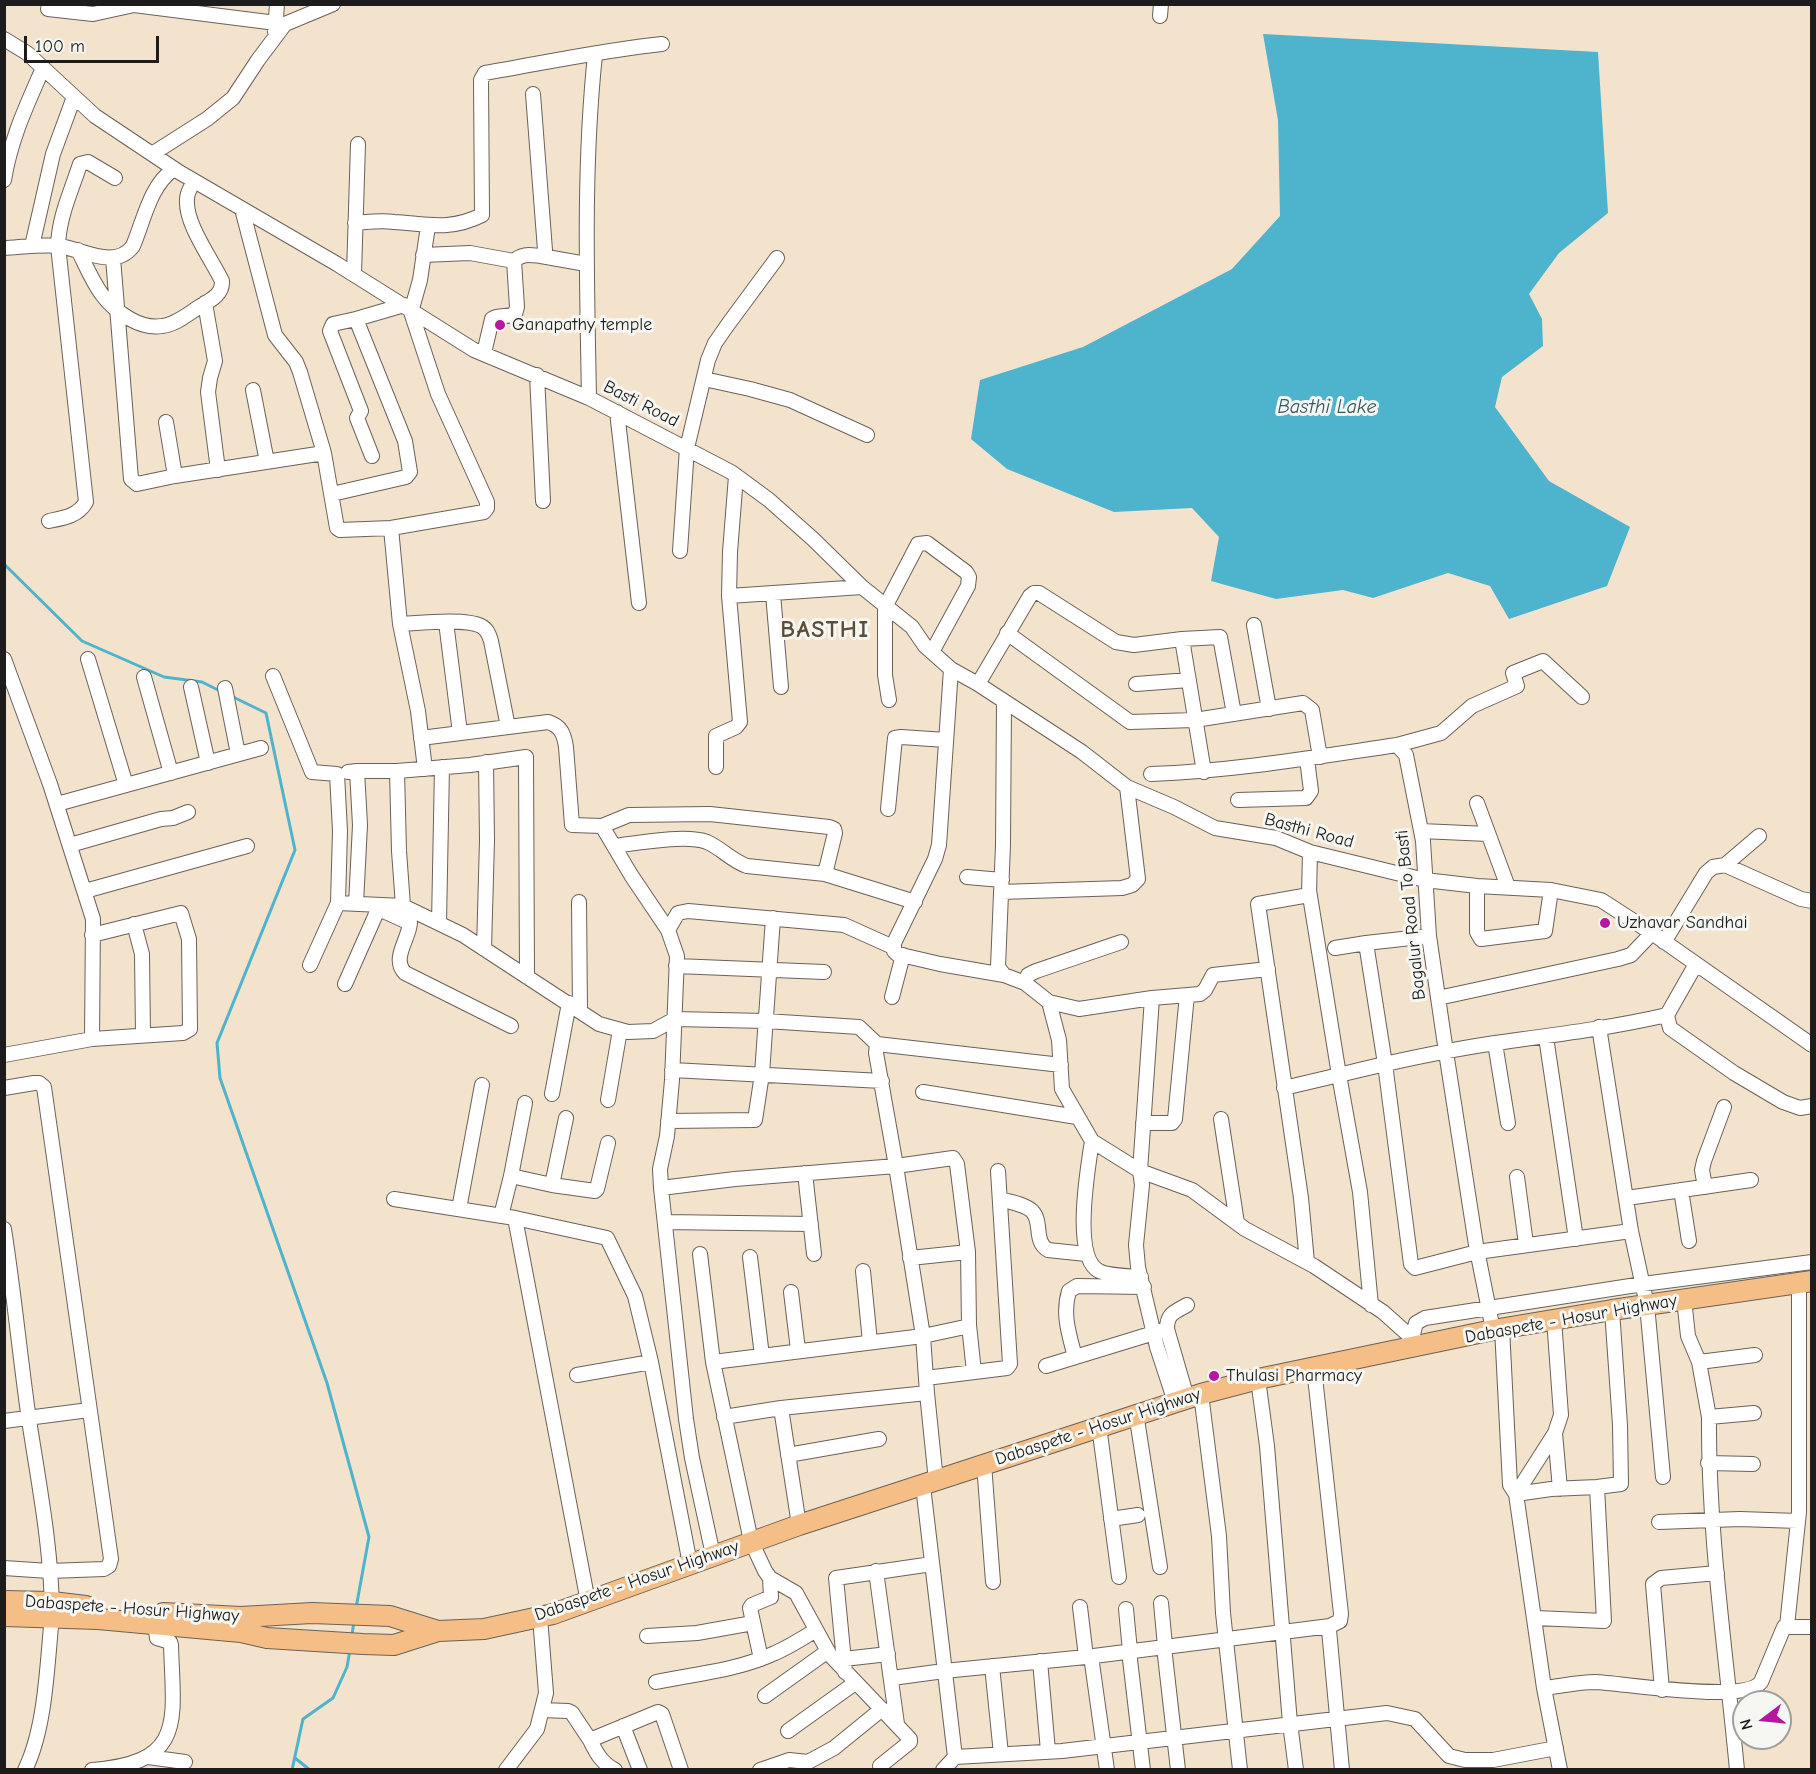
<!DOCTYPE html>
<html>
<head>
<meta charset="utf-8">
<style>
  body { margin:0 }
  #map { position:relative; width:1816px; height:1774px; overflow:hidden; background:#f4e3cc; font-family:"Comic Neue",sans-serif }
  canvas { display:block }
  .frame { position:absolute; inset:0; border:6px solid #1c1c1c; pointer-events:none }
  .north { position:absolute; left:1732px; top:1690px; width:60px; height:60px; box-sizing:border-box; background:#f6f6f2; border:2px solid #9f9f9c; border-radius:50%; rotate:254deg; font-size:16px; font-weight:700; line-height:24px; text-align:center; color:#1c1c1c }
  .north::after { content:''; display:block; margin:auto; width:21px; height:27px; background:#b5179e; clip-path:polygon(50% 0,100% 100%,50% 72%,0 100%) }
  .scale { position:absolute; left:24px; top:36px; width:135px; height:27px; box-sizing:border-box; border:3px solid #1c1c1c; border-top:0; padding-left:8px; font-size:18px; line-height:21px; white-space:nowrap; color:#1c1c1c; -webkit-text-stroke:4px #f6f6f2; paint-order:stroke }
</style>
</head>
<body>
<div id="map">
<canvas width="1816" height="1774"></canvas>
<div class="frame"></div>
<div class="north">N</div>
<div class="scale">100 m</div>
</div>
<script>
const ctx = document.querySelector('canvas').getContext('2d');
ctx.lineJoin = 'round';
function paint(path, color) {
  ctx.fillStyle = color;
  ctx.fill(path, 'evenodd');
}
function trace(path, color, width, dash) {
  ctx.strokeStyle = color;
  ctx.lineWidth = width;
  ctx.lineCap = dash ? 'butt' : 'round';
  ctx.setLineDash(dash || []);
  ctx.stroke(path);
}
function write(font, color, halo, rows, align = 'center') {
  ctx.font = font + ' "Comic Neue",sans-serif';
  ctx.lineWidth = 6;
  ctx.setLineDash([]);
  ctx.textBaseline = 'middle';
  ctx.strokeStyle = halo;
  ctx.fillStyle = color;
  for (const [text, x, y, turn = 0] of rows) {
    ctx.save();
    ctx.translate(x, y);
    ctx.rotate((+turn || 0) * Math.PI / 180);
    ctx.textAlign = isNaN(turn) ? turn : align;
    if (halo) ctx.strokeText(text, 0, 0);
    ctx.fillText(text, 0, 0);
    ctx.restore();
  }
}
paint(new Path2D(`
  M1263,34L1598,52L1608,213L1559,253L1529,294L1542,319L1543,346L1502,377L1495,407L1549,481L1630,527L1607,586L1509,619L1490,586L1448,573L1373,598L1343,590L1276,599L1211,581L1219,537L1192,508L1114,512L1007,469L971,439L980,380L1083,347L1232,269L1280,216L1278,120Z`), '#4eb3cd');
trace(new Path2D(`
  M4,564L82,641L164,677L202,682L222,692
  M231,696L266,713L295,850L217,1043L220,1078L327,1383L369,1537L356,1608
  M352,1635L354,1621
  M295,1758L310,1770
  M292,1770L303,1719L333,1698L347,1667L350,1650`), '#4eb3cd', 3);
const minor = new Path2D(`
  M48,9L93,14L134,5L276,23
  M1160,16L1161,4
  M275,32L277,4
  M4,39L27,53L95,116L179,172L337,264L474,350L589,398L731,472L769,500L813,539L862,587L912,627L925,646L951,669L978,684L1082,752L1127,787L1174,807L1215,828L1276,838L1310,852L1425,880L1477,886L1551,890L1601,900L1652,933L1812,1045
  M152,154L207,119L233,98L258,60L285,24L333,4
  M4,180C11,138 26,107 43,68
  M242,209L275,335L296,362L300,372L324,453L337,528L340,530L391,528
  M355,223C368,222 381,220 394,222C427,224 450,231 482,215L481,80L485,73C544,63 603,50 662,44
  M32,246L53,154L74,97
  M4,248C22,247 43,244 60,246C84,250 115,270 133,246C144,220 150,185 174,169
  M78,250C93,280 100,302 130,319C139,324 151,328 162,326C175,325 188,314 199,307C209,301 223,295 222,281C211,258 185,224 187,199C187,192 191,187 194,181
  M423,255L470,253L514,261
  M541,256L586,264
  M113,258L131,479L137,484L175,476L324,453
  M354,274L358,144
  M205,303L215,361L210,378L208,392L218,470
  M356,319L333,324L330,331L361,411L357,418L372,456
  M484,353L492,319C499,314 507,318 515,314L517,307L514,261C522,253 530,255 541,256L545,250L533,94
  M537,375L543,501
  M704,379L750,389L790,400L867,435
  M253,390L267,462
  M589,398C587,283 583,169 595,55
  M617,412L639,603
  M166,422L175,476
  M332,494L406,477L410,472L405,441L356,319L404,305
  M49,521C64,518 78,516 86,502L58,246C59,216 71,192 80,164L88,162L115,178
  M680,551L687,448L708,360L715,343L729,323L777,258
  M773,594L781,687
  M729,596L862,587
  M446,622L460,733
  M400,624C420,623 465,618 481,626C487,629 489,634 491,641L508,727
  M1254,625L1269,709
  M1007,633L1130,722L1195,720L1303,703L1312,710L1320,757
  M1182,639L1220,637L1234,714
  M4,659L50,784L93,919L92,1039
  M88,659L126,785
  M951,669L939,845L935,859L894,943V951L897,954L940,964L1004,975
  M273,676L312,772L337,774L340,831L338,903L403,906L463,935L599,1024L628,1032L653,1031L675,1019L766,1021L859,1027L877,1044L1061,1065
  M144,677L171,773
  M978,684L1030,596L1034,593H1039L1116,642L1134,645L1182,639L1204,772
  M1136,684L1189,680
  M191,687L208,763
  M225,688L238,754
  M889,700L885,675V607L918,544L927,543L966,572L969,577L968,586L932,652
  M1004,701L1003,845L998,967L1004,975L1025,983L1049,1002L1079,1009L1152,998L1140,1171L1142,1185L1136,1245L1138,1267L1157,1347L1175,1402
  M421,738L548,722C561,726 564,734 566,747L572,825L602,826L631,875L668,930L677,956L672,1080L667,1136L660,1169L661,1188
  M1397,745L1441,733L1472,706L1517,686L1513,673L1543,661L1582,697
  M716,767V736L736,727L740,722L729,596L730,552L736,476
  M425,769L418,711L400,624L391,528L484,512L487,508V502L438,394L411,312L420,280L428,226
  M357,771H397L399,851L403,906
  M397,771L470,765L526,757L527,977
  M348,772L357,771L360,825L356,904
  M1151,774C1234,771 1315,757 1397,745L1406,755L1423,841L1429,936L1446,1052L1476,1245L1493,1330
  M1238,800L1306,798L1311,791L1307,759
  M1477,803L1508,887
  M57,804L261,748
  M888,809L895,738L901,737L946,740
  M602,826L629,815L710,814L829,827L834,829L835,833L825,874
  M1421,831L1488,834
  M70,845L161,819L173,818L188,812
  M614,846C638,843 686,834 707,842C721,848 732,861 747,866L825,874L915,902
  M1725,865L1759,836
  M967,877L1002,880
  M1477,886V932L1481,939L1545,931L1551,890
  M1309,890L1339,1075C1391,1062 1442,1051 1495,1043C1553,1035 1611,1028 1667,1015L1696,964
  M85,891L247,846
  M1001,892L1122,888L1132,885L1138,879L1127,787
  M579,902L580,1011
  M379,909L410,923C409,939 391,959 405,973L511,1026
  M439,923L442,767
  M134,924L142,954L143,1035
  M668,930L678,913L688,911L844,925L893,947
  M1429,936L1366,943L1385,1064L1411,1264L1415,1268L1477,1252L1631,1231
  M1664,942L1706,873L1713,867L1725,865L1801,899L1812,901
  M1335,948L1366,943
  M484,949L487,840L486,762
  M310,965L338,903
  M676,966L824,972
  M1025,983L1028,975L1036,971L1121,942
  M345,984L380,905
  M892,997L903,955
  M1152,998L1200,994L1205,990L1213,975L1268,969
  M1438,998L1618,959L1631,955L1652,933
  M1049,1002L1059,1040L1062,1089L1092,1141L1140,1171L1192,1190L1245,1229L1314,1266L1383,1312L1421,1346
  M1667,1015L1670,1028L1734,1073L1783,1102L1800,1108L1812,1106
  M1599,1027L1631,1231L1647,1305L1663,1477
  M1546,1037L1576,1239
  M1495,1043L1508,1123
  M877,1044L876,1053L896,1166L953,1158L957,1164L968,1252L969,1325L965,1327L923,1336L713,1362L751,1541L765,1571L770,1578L796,1593L830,1655L910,1739V1742L880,1766
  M4,1055L92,1039L183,1033L190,1029L189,939L181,913L92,935
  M672,1070L882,1081
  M4,1088L34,1083H39L44,1087L111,1559L109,1566L104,1569L49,1571L4,1568
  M1284,1088L1339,1075L1360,1192L1371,1305
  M923,1092L1077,1117
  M552,1094L569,1003
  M608,1100L620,1030
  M1221,1119L1237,1223
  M668,1121L755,1120L762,1074L773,918
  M1143,1123H1172L1175,1119L1187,995
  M1092,1141C1088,1167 1072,1257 1099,1271C1108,1276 1131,1276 1141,1277
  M805,1173L814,1254
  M511,1176L552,1185L595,1191L597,1189L608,1143
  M1517,1177L1526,1244
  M552,1185L566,1118
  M1705,1187L1702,1170L1704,1161L1724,1107
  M1681,1190L1689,1241
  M1627,1198L1751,1180
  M394,1199L515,1218L607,1238L635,1296L651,1362L690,1564
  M1000,1199C1009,1202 1025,1204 1032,1211C1043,1222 1033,1241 1048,1250L1086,1254
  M459,1209L482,1085
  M501,1216L511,1176L525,1103
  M515,1218L588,1602
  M665,1222L811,1224
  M4,1229C14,1293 20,1357 29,1420C39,1485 52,1551 52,1616C47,1664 46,1727 25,1770
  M700,1254L713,1362
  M750,1257L762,1356
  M910,1258L968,1252
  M1307,1262L1301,1198L1258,904L1309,895L1310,852
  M863,1271L870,1342
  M791,1292L798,1350
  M1684,1299L1688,1336L1699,1362L1709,1417
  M1554,1319L1561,1415L1555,1433L1516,1494L1544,1688L1560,1770
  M969,1325L974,1372
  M1502,1328L1510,1485L1516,1494L1551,1489L1597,1487
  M1412,1338L1416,1323L1425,1318L1643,1284L1812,1262
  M1075,1357C1069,1334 1062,1314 1069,1291L1077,1286L1144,1287
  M1699,1362L1755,1355
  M1046,1366L1167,1329
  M1314,1368L1341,1614L1340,1621L1330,1626L1329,1630L1342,1770
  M577,1375L651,1362
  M926,1378L1007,1368L1010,1364L998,1171
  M1258,1379L1267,1446L1290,1723L1296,1770
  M927,1393L936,1481
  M1201,1394L1219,1536L1223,1613L1240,1770
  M1187,1398L1167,1329C1167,1313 1175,1312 1187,1305
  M1136,1413L1160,1567
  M724,1417L781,1408
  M4,1421L89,1410
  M1099,1426L1119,1577
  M1555,1433L1560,1489
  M788,1455L879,1439
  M1708,1463L1753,1464
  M984,1464L993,1582
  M923,1486L955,1757L1062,1751L1387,1713L1415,1719L1449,1756L1465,1760H1493L1556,1748
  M1111,1519L1138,1515
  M1659,1522L1740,1519L1798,1521
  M713,1555L692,1458L686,1419L661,1188L735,1179L896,1166L923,1336L927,1393L781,1408L799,1525
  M876,1571L897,1724
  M1161,1603L1165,1646
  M1080,1607L1086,1657
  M1126,1609L1130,1651
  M1536,1618L1604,1621L1597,1487L1621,1484L1620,1425L1612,1310
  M1787,1626L1799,1512V1283
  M647,1636L697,1633L753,1623
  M1164,1647L1178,1770
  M1129,1651L1143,1770
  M1091,1656L1107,1770
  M761,1659L750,1608L752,1605L771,1597L770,1578
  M844,1659L888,1654
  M1040,1661L1048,1751
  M992,1666L1001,1754
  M845,1672L836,1578L932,1564
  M892,1678L944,1671L1086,1657L1330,1626
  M656,1682C695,1674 739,1670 775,1653C789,1647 803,1638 816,1630
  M1544,1688C1561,1686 1579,1682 1595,1682C1623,1683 1746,1704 1761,1682L1784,1627H1812
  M1662,1690L1653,1584L1661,1578L1717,1573
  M765,1696L828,1651
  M542,1710L568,1711L572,1713L590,1740L658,1712L662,1714L681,1770
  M623,1726L640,1770
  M788,1731L855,1683
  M590,1740C596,1752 601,1763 615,1770
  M148,1757L185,1762
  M92,1770C187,1763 173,1719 171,1645L170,1642L157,1638L155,1625
  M506,1770L537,1729L546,1693L540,1617
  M760,1770L789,1760L808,1762L834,1748L882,1709
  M943,1770L955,1757
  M1737,1770C1726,1652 1708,1535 1709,1417L1754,1413`);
const highway = new Path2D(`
  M4,1601L52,1602L86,1606
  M163,1613L241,1617L312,1613L390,1616L438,1631
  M4,1616L98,1619L241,1632L267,1638L363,1644L394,1645L438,1631L484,1629L553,1614L799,1525L1201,1394L1258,1379L1493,1330L1612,1310L1812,1281`);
trace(minor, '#68625a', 16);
trace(highway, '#68625a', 22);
trace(minor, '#fff', 14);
trace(highway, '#f5be86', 20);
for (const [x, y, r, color] of [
  [500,325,6,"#b5179e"],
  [1605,923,6,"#b5179e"],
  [1214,1376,6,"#b5179e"]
]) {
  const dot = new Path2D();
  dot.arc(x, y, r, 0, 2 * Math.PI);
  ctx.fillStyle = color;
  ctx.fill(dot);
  trace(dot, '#f6f6f2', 2);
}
write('18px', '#1c1c1c', '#f6f6f2', [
  ["Ganapathy temple",512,325],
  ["Uzhavar Sandhai",1617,923],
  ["Thulasi Pharmacy",1226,1376]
], 'left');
write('18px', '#1c1c1c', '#f6f6f2', [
  ["Basti Road",641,404,27],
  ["Basthi Road",1309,831,15],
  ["Bagalur Road To Basti",1411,915,-96],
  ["Dabaspete - Hosur Highway",1571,1319,-10],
  ["Dabaspete - Hosur Highway",1098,1427,-18],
  ["Dabaspete - Hosur Highway",637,1581,-19],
  ["Dabaspete - Hosur Highway",132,1609,4]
]);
write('italic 20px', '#305863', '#f6f6f2', [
  ["Basthi Lake",1327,407]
]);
ctx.letterSpacing = '1.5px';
write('bold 24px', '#5d4c36', '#f6f6f2', [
  ["BASTHI",825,630]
]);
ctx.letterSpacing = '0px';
</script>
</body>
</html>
